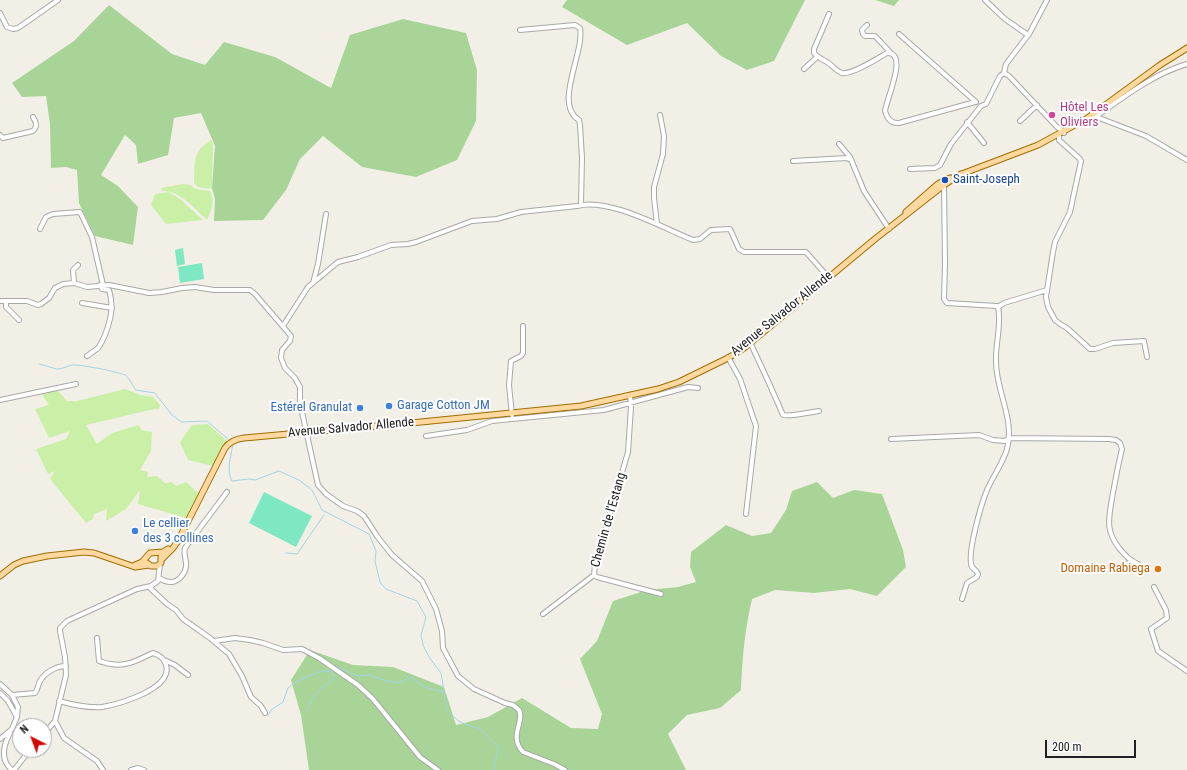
<!DOCTYPE html>
<html>
<head>
<meta charset="utf-8">
<style>
  body { margin:0 }
  #map { position:relative; width:1187px; height:770px; overflow:hidden; background:#f2efe7; font-family:"Roboto Condensed",sans-serif }
  canvas { display:block }
  .north { position:absolute; left:12px; top:718px; width:40px; height:40px; box-sizing:border-box; background:#fff; border:1px solid #a6a6a6; border-radius:50%; rotate:318deg; font-size:11px; font-weight:700; line-height:16px; text-align:center; color:#212121 }
  .north::after { content:''; display:block; margin:auto; width:14px; height:18px; background:#d20700; clip-path:polygon(50% 0,100% 100%,50% 72%,0 100%) }
  .scale { position:absolute; left:1045px; top:740px; width:91px; height:18px; box-sizing:border-box; border:2px solid #212121; border-top:0; padding-left:5px; font-size:12px; line-height:14px; white-space:nowrap; color:#212121; -webkit-text-stroke:3px #fff; paint-order:stroke }
</style>
</head>
<body>
<div id="map">
<canvas width="1187" height="770"></canvas>
<div class="north">N</div>
<div class="scale">200 m</div>
</div>
<script>
const ctx = document.querySelector('canvas').getContext('2d');
ctx.lineJoin = 'round';
function paint(path, color) {
  ctx.fillStyle = color;
  ctx.fill(path, 'evenodd');
}
function trace(path, color, width, dash) {
  ctx.strokeStyle = color;
  ctx.lineWidth = width;
  ctx.lineCap = dash ? 'butt' : 'round';
  ctx.setLineDash(dash || []);
  ctx.stroke(path);
}
function write(font, color, halo, rows, align = 'center') {
  ctx.font = font + ' "Roboto Condensed",sans-serif';
  ctx.lineWidth = 4;
  ctx.setLineDash([]);
  ctx.textBaseline = 'middle';
  ctx.strokeStyle = halo;
  ctx.fillStyle = color;
  for (const [text, x, y, turn = 0] of rows) {
    ctx.save();
    ctx.translate(x, y);
    ctx.rotate((+turn || 0) * Math.PI / 180);
    ctx.textAlign = isNaN(turn) ? turn : align;
    if (halo) ctx.strokeText(text, 0, 0);
    ctx.fillText(text, 0, 0);
    ctx.restore();
  }
}
paint(new Path2D(`
  M212,140L213,146L212,189C206,188 196,189 194,182C195,163 192,150 212,140Z
  M183,184L190,185L196,189L210,191C216,200 211,211 207,220C195,209 180,190 162,191L161,188Z
  M169,192L180,199L203,220L166,224L151,205L155,194Z
  M125,389L141,395L153,397L160,405L159,409H154L86,425L97,444L112,433L138,425L142,430L152,432L151,451L140,470L148,472L147,477L157,476L165,483L172,482L176,486L186,482L199,494L186,518L138,504L140,490L126,509L106,521L107,509L94,514L93,519L86,523L50,479L55,471L48,474L36,449L66,439L70,431L49,438L35,409L49,405L41,393L57,390L67,401H77Z
  M208,424L227,441L213,466L188,460L180,442L192,425Z`), '#caf0a8');
paint(new Path2D(`
  M567,0H805L774,61L747,70L721,56L687,23L627,45L562,7Z
  M875,0H899L894,6Z
  M109,5L172,54L205,65L224,42L275,57L331,88L350,35L403,19L466,33L477,70L476,121L457,160L416,177L362,167L323,136L300,159L286,190L263,220L214,221L215,199L212,188L215,146L201,113L174,118L168,155L138,164L136,145L125,135L101,175L118,186L138,207L133,245L95,236L79,203L77,170L66,167L51,168L50,124L46,96L22,97L12,83L74,41Z
  M817,482L833,498L854,490L882,494L903,550L906,567L877,596L850,589L814,593L775,590L752,599C745,629 742,659 741,690L720,708L687,715L668,734L686,770H309L301,715L291,680L310,650L353,665L393,667L444,687L456,725L488,717L522,698L571,728L598,729L602,714L580,659L597,641L613,601L647,590L678,587L696,582L690,567L691,552L726,525L752,536L771,533L786,510L792,491Z`), '#a8d597');
paint(new Path2D(`
  M183,248L185,264L177,266L175,250Z
  M202,263L204,279L180,283L178,267Z
  M264,492L312,516L296,547L249,523Z`), '#7ee8c2');
trace(new Path2D(`
  M39,364C45,365 51,368 57,369C63,369 67,366 72,365C79,364 119,372 125,375C129,378 133,386 136,390L155,393L171,414L181,422L207,421L230,441
  M232,443L233,444C231,456 226,470 232,481L249,479L255,480L279,471L299,480L312,490L322,510L369,534L376,551L375,561L380,582L386,589L417,601L426,617L421,635L423,645L429,657L441,673L447,711L460,722L480,729L498,747L494,769L495,770
  M286,553L297,554L324,515
  M333,667V665L357,676L370,675L380,679L393,682L399,683L410,677L425,687L443,692
  M307,711C314,692 319,690 335,678L331,674V669
  M268,716L271,710L283,702L288,688L294,683L318,672L330,671`), '#a3d3e4', 1);
const minor = new Path2D(`
  M985,0L1005,19L1028,35
  M0,13L7,27L13,29L18,28L58,0
  M829,14L814,49V53C818,58 822,59 827,62C832,65 836,71 842,73C852,75 878,58 887,53C909,52 886,100 885,111C887,118 891,124 899,123L975,102
  M867,25L862,30L863,34L865,36H875L890,52
  M520,30L575,25L580,28C585,52 553,104 579,120L580,125L582,158L581,204
  M899,34L976,102
  M804,69L817,57
  M1004,73L1009,76L1057,127L1064,132V133
  M1094,116L1146,136L1187,160
  M1095,117C1124,97 1153,74 1187,64
  M1020,121L1037,105
  M967,122L984,143
  M1059,134V140L1080,159L1081,161L1070,212L1055,242L1053,252L1046,297L1048,307L1055,320L1060,324L1067,328L1090,349H1095L1113,343L1144,341L1147,357
  M0,135L3,138L33,131C38,126 36,122 33,117
  M839,144L850,157L864,191L889,229
  M793,161L847,158L851,160
  M910,169L935,168L940,165L951,144L981,106L986,104L1000,76L1004,73L1006,64L1029,34L1047,0
  M944,184L945,263L944,299L947,303L997,306L998,307C1002,325 995,344 996,362C996,391 1015,419 1007,449C1003,463 993,476 987,490C982,502 966,555 972,567C974,569 977,571 978,574L977,577L967,583L962,599
  M657,224L654,198V187L663,154L664,136L660,115
  M40,229L46,217L53,214L80,212L92,237L103,285
  M74,283L73,270L78,265
  M313,283L318,264L326,214
  M0,301H27L38,305L41,304L49,298L55,288L63,284L74,283L87,287L109,285L149,293L162,292L182,288L195,287L214,290H250L255,294L291,336L290,341L282,350L281,358L285,368L295,378L300,387V403L318,485L326,494L343,506L357,511L364,516L377,536L392,555L422,581L436,609L442,631L443,648L458,676L474,689L505,703L513,705L519,710C525,722 508,736 523,752L554,764L565,770
  M6,301V307L19,320
  M82,303L112,308
  M998,307L1004,303L1047,290
  M283,326L308,287L338,262L358,257L391,245L408,244L416,242L472,221L497,219L521,212L577,206C608,197 663,228 693,240L700,239L711,230L730,229L739,249L744,252H806L828,277
  M750,342L769,383L783,415C789,417 811,412 819,411
  M87,356C90,354 94,351 97,349C101,345 103,339 105,335C111,319 114,306 109,290L102,289L100,285
  M728,357L740,379L756,426L746,514
  M630,395L631,407L628,452L595,565L594,575L597,577L661,594
  M0,400L76,384
  M512,415L509,385L511,361L521,356L523,353V326
  M426,436L467,430L492,421L604,410L688,387L698,388
  M1009,438L1109,439L1116,440L1120,443L1122,449C1118,465 1115,482 1112,498C1109,518 1105,530 1119,548C1125,555 1129,560 1138,564
  M891,439L979,435L993,440L1005,441L1008,439
  M1103,569L1116,568L1133,561
  M159,578C162,580 167,582 171,582C178,582 185,574 186,567C187,560 183,555 185,548L227,492
  M149,587L167,604L176,610L183,619L210,638L229,654L242,676L251,697L261,706L265,713
  M1154,587L1166,610L1167,618L1151,629L1158,651L1187,671
  M543,614L594,575
  M214,641L235,638L250,640L263,643L283,650L302,649L319,658L358,685L373,699L420,757L438,770
  M164,660L175,665L188,675
  M0,684L12,695L35,693C38,689 38,685 40,681C45,672 57,666 66,666
  M0,693L8,701L17,717L12,729L0,739
  M12,695L18,707L17,716
  M59,701C73,705 87,708 102,707C119,704 173,689 166,665C164,658 160,655 153,653C139,659 128,667 111,664C107,664 103,662 99,661L97,638
  M55,721L64,738L97,761L103,770
  M9,732L10,733C3,746 0,760 12,770
  M44,734L55,721L66,675L65,657L60,631V628L67,621L137,589L151,586L158,581L160,564
  M14,770L30,750
  M131,770L138,768L144,770`);
const major = new Path2D(`
  M1082,122L1160,65L1187,48
  M959,175L1038,145L1084,120
  M906,212L938,184L950,178
  M161,560L173,548L178,541L225,448C230,441 236,439 244,438L411,423L581,406L658,389L679,382L728,358L744,348L875,239L944,185L961,174
  M147,563L151,566H157L161,563V557
  M135,565L142,562L150,553L163,552L168,549
  M0,576L14,565L23,561L47,556L84,552L94,553L135,567L149,565`);
trace(minor, '#a8a8a8', 6);
trace(major, '#9e6e00', 7);
trace(minor, '#fff', 4);
trace(major, '#ffd89f', 5);
for (const [x, y, r, color] of [
  [1052,115,4,"#d1479c"],
  [945,180,4,"#1a4fb4"],
  [389,406,4,"#3f7fe0"],
  [360,408,4,"#3f7fe0"],
  [135,531,4,"#3f7fe0"],
  [1158,569,4,"#e8710a"]
]) {
  const dot = new Path2D();
  dot.arc(x, y, r, 0, 2 * Math.PI);
  ctx.fillStyle = color;
  ctx.fill(dot);
  trace(dot, '#fff', 1.5);
}
write('13px', '#b23c85', '#fff', [
  ["Hôtel Les",1060,108],
  ["Oliviers",1060,123]
], 'left');
write('13px', '#164399', '#fff', [
  ["Saint-Joseph",953,180]
], 'left');
write('13px', '#212121', '#fff', [
  ["Avenue Salvador Allende",782,314,-39],
  ["Avenue Salvador Allende",351,428,-5],
  ["Chemin de l'Estang",609,520,-74]
]);
write('13px', '#366cbe', '#fff', [
  ["Garage Cotton JM",397,406],
  ["Estérel Granulat",352,408,"right"],
  ["Le cellier",143,524],
  ["des 3 collines",143,539]
], 'left');
write('13px', '#c56008', '#fff', [
  ["Domaine Rabiega",1150,569]
], 'right');
</script>
</body>
</html>
